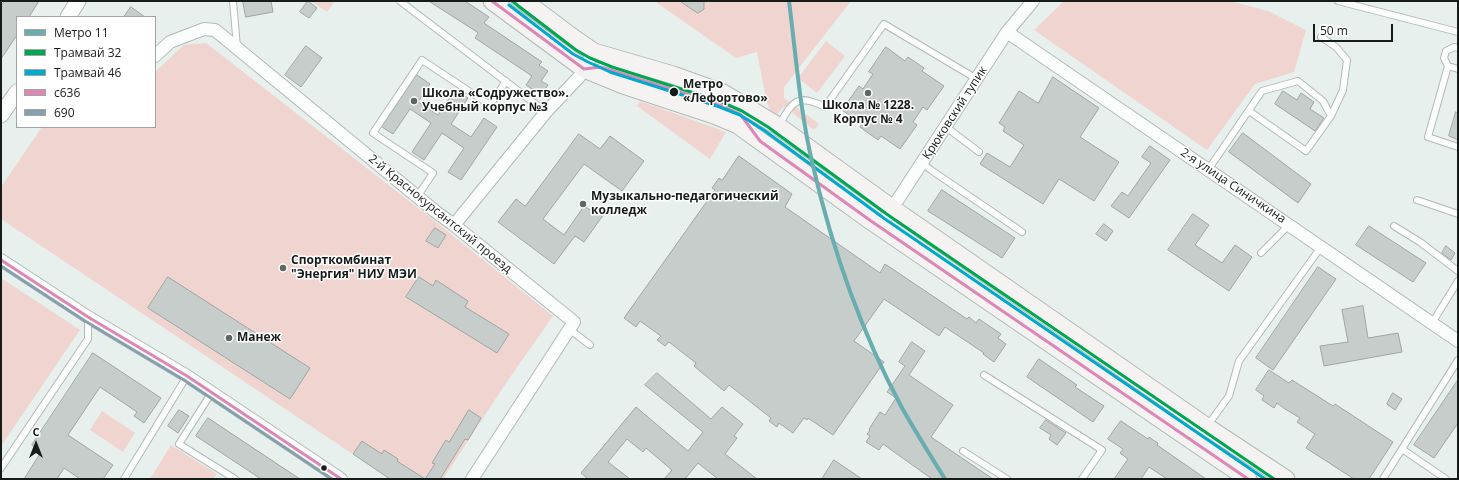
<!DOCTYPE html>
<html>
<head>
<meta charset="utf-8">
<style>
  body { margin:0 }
  #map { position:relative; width:1459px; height:480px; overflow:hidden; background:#e7f0ec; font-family:"Open Sans",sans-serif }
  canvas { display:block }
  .frame { position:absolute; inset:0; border:2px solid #161c19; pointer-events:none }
  .legend { position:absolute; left:16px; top:16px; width:140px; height:112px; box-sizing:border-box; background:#fff; border:1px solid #a2a4a3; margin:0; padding:5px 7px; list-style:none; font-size:12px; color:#161c19 }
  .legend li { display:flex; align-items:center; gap:8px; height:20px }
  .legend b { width:20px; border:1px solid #a2a4a3 }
  .north { position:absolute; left:16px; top:424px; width:40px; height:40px; -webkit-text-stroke:3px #fff; paint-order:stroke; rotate:0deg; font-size:11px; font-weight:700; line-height:16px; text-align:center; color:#161c19 }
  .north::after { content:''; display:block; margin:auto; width:14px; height:18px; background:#161c19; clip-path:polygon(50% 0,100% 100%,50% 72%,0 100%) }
  .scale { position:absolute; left:1313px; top:24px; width:80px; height:18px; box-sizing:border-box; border:2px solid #161c19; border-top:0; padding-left:5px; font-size:12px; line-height:14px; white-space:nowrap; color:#161c19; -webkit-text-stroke:3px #fff; paint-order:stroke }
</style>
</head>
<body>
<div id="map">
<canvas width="1459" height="480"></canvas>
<div class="frame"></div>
<ul class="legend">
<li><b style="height:5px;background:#69adaf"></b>Метро 11</li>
<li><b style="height:5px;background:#00a651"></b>Трамвай 32</li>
<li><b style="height:5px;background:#00a9ce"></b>Трамвай 46</li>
<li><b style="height:5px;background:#dc87b6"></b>с636</li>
<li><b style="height:5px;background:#869fae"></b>690</li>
</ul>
<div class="north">С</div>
<div class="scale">50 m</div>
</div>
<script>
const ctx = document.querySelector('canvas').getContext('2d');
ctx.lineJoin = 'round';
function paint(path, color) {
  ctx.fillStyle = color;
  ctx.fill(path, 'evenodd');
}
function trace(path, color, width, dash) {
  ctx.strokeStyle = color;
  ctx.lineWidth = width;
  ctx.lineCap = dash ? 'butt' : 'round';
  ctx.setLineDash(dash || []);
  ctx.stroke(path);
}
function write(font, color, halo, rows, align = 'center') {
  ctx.font = font + ' "Open Sans",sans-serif';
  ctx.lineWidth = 3;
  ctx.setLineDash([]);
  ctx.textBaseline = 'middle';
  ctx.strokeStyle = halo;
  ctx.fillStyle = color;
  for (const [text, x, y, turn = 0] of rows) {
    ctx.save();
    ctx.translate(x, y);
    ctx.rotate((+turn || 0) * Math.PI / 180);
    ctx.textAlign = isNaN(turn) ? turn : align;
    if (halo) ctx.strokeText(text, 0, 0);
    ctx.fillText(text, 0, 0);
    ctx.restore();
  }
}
paint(new Path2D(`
  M311,1H335L327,12Z
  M657,1H851L784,87V98L819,124L814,130L784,106L774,118L767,103L757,52L736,58L657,3Z
  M1064,1H1230L1268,11L1306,30L1294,72L1255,84L1207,150L1034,30Z
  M826,41L845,56L817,93L798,78Z
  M206,43L431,218L553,316L504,386L443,479H390L1,219V187L42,127H155V72L184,45Z
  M640,101L726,132L710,159L637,106Z
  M1,278L80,330L1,446Z
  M102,411L135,433L123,452L90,430Z
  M171,445L217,474L213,479H150Z`), '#efd4d0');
const building = new Path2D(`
  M5,1H39L29,17H17V35L1,59V6Z
  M243,1H271L273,12L246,17Z
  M308,1L317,8L309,18L300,12Z
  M429,1H465L489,17L484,23L542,62L539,65L548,71L541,81L548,85L541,95L526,85L532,76L475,38L478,33Z
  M680,1H704V9L698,13Z
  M131,7L145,17H124Z
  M306,46L322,58L301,87L285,75Z
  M886,47L905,61L908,57L924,68L922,71L944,86L927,110L923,107L913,122L917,125L900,149L881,136L878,140L860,127L862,124L842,110L859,86L863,89L873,74L869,72Z
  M417,75L430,84L418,102L438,115L455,90L468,98L451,124L471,137L484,118L497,127L461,180L448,172L464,148L442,133L424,160L412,152L431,123L410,109L393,134L382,127Z
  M1053,77L1099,108L1080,137L1119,162L1094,201L1059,179L1043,204L980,164L987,153L1010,167L1024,145L1003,131L1005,127L999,123L1019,91L1038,103Z
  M1283,91L1297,100L1301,93L1314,102L1310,109L1324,118L1315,131L1275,104Z
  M1456,112L1458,113V140L1449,136Z
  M1243,133L1311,184L1298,203L1229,152Z
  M579,134L600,149L610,136L644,161L622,191L584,164L543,219L564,235L584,206L592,211L595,208L604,214L584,242L575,236L554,264L498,222L516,199L525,206Z
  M1150,146L1170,160L1129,218L1111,206L1122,192L1128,196L1151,163L1142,157Z
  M739,156L792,194L785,207L880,273L885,264L967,319L969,317L976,323L979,319L1001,334L998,338L1006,344L994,362L983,354L984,353L945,327L939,336L884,299L854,341L884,362L833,435L808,418L807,420L804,418L793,433L779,423L777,427L769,421L771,418L729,385L724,391L694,366L696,363L669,342L665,346L657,340L661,336L640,321L636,327L624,318L715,190L712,188L719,178L722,180Z
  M942,190L1015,238L1002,258L928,211Z
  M1193,214L1209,225L1195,245L1222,263L1235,245L1252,257L1229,291L1168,250Z
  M1104,224L1113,231L1106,241L1096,234Z
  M1369,226L1426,263L1413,282L1356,245Z
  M435,228L446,235L438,248L426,241Z
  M1446,246L1455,253L1451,260L1442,253Z
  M1318,267L1336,279L1273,370L1256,358Z
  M168,277L310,368L290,399L148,308Z
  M419,277L433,286L436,280L468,301L465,307L509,334L497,353L406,297Z
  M1363,306L1368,338L1398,333L1402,352L1324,366L1320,346L1348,342L1342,310Z
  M912,342L925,351L909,375L953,405L931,437L993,479H932L883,444L879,450L866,442L870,436L867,434L870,430L869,429L880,412L885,415L896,398L887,392L905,366L899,362Z
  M93,353L161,398L144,423L134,416L137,412L100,387L68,435L113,465L103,479H80L64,468L57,479H24L41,452L32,445Z
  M1039,359L1077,385L1075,387L1104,406L1093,422L1027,377Z
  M1269,370L1289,383L1292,380L1333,406L1335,404L1393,442L1369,479H1354L1306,448L1315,434L1297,422L1300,418L1285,409L1277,403L1274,408L1262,400L1264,396L1256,390Z
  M657,373L711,419L722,407L743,424L734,436L737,438L725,454L757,479H718L698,463L685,479H664L672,470L646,448L643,452L627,439L608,462L630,479H588L581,473L636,407L688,451L703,432L645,385Z
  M1458,380V423L1434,458L1414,445Z
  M1393,393L1402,399L1395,410L1387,404Z
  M179,410L189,416L178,433L168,426Z
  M469,410L481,418L468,440L465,439L440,479H390L353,454L362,441L382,454L384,450L398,459L397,461L425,479L435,464L432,463L446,440L449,442Z
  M208,418L300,479H261L196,436Z
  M1046,420L1066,433L1057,445L1049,439L1051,435L1040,428Z
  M1121,421L1148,439L1149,437L1153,440L1158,443L1157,445L1206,479H1167L1149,467L1141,479H1114L1128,459L1120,453L1123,449L1108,439Z
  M834,460L862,479H822Z`);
paint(building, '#c6cdca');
trace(building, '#a0a6a3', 1);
const service = new Path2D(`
  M233,1L237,47
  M400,1L546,112
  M1338,1L1458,32
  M1321,37L1336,47L1347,60L1343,90L1331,116
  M1458,48L1454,47L1446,51L1444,58L1448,66L1428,137L1458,147
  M1448,66L1458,69
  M601,67L718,104L740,114L749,125
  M779,125C793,101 797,93 825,107L884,24L977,79
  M946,127L979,152
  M922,163L931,170L1022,232
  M1208,170L1262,91L1298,81L1323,101L1331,116L1306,151L1249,111
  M417,197L433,173L373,133L422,60L490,105L506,81
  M1417,200L1458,214
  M1394,226L1420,242L1458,271
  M1261,253L1289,225
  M1432,323L1458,281
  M569,329L590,345
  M984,375L1102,450L1082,479
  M212,392L179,444L235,479
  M1208,425L1229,396L1239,361L1321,247
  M1402,449L1446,479
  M963,451L1007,479
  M1,468L88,339V317
  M124,479L187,376
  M1383,479L1458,360`);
const minor = new Path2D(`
  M1007,32L1458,341
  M155,56L170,42L204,29L215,30L436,212L454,225L574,322L472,479
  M454,225L546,112L579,77L594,52
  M880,227L1007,32L1033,1
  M1,260L88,317L187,376L341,479`);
const tertiary = new Path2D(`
  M68,17L78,1
  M1,115L17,92`);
const secondary = new Path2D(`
  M492,1L584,69L623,85L714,115L738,125L871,221L1248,479
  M524,1L575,39L594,52L673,75L723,93L778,126L893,209L1135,377L1207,427L1286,479`);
trace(service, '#b3bab7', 8);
trace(minor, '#b3bab7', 14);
trace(tertiary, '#b3bab7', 17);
trace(secondary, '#b3bab7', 19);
trace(service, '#fbfdfc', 6);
trace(minor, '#fbfdfc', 12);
trace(tertiary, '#fbfdfc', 15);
trace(secondary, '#f5f3f2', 17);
trace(new Path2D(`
  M492,1L584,69L601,67L718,104L740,114L760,141L871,221L1248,479
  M1,260L88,317L187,376L341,479`), '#dc87b6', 3);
trace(new Path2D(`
  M1,266L85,321L184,380L332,479`), '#869fae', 3);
trace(new Path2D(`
  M512,1L576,50L590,58L612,67L719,101L742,111L768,127L888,215L1274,479`), '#00a651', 3);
trace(new Path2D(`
  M509,5L573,54L588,62L610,72L717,106L740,115L765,131L885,219L1265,479`), '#00a9ce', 3);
trace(new Path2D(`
  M789,1C796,56 800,112 813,166C832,248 861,331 901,406C915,431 930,455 945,479`), '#69adaf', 4);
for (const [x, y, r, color] of [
  [674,92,5,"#161c19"],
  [868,93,4,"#5f6663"],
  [414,101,4,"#5f6663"],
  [583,204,4,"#5f6663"],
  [283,268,4,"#5f6663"],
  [229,338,4,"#5f6663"],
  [324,468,3.5,"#161c19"]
]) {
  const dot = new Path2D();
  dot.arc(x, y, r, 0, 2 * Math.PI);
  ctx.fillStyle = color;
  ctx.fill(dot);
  trace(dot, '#fff', 1.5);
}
write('bold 12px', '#161c19', '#fff', [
  ["Метро",683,85],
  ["«Лефортово»",683,99]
], 'left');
write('bold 12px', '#161c19', '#fff', [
  ["Школа «Содружество».",422,94],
  ["Учебный корпус №3",422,108],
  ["Школа № 1228.",868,106,"center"],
  ["Корпус № 4",868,120,"center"],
  ["Музыкально-педагогический",591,197],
  ["колледж",591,211],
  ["Спорткомбинат",291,261],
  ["\"Энергия\" НИУ МЭИ",291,275],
  ["Манеж",237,338]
], 'left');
write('12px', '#161c19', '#fff', [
  ["Крюковский тупик",955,113,-57],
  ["2-я улица Синичкина",1233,186,34],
  ["2-й Краснокурсантский проезд",440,214,39]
]);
</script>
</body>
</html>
